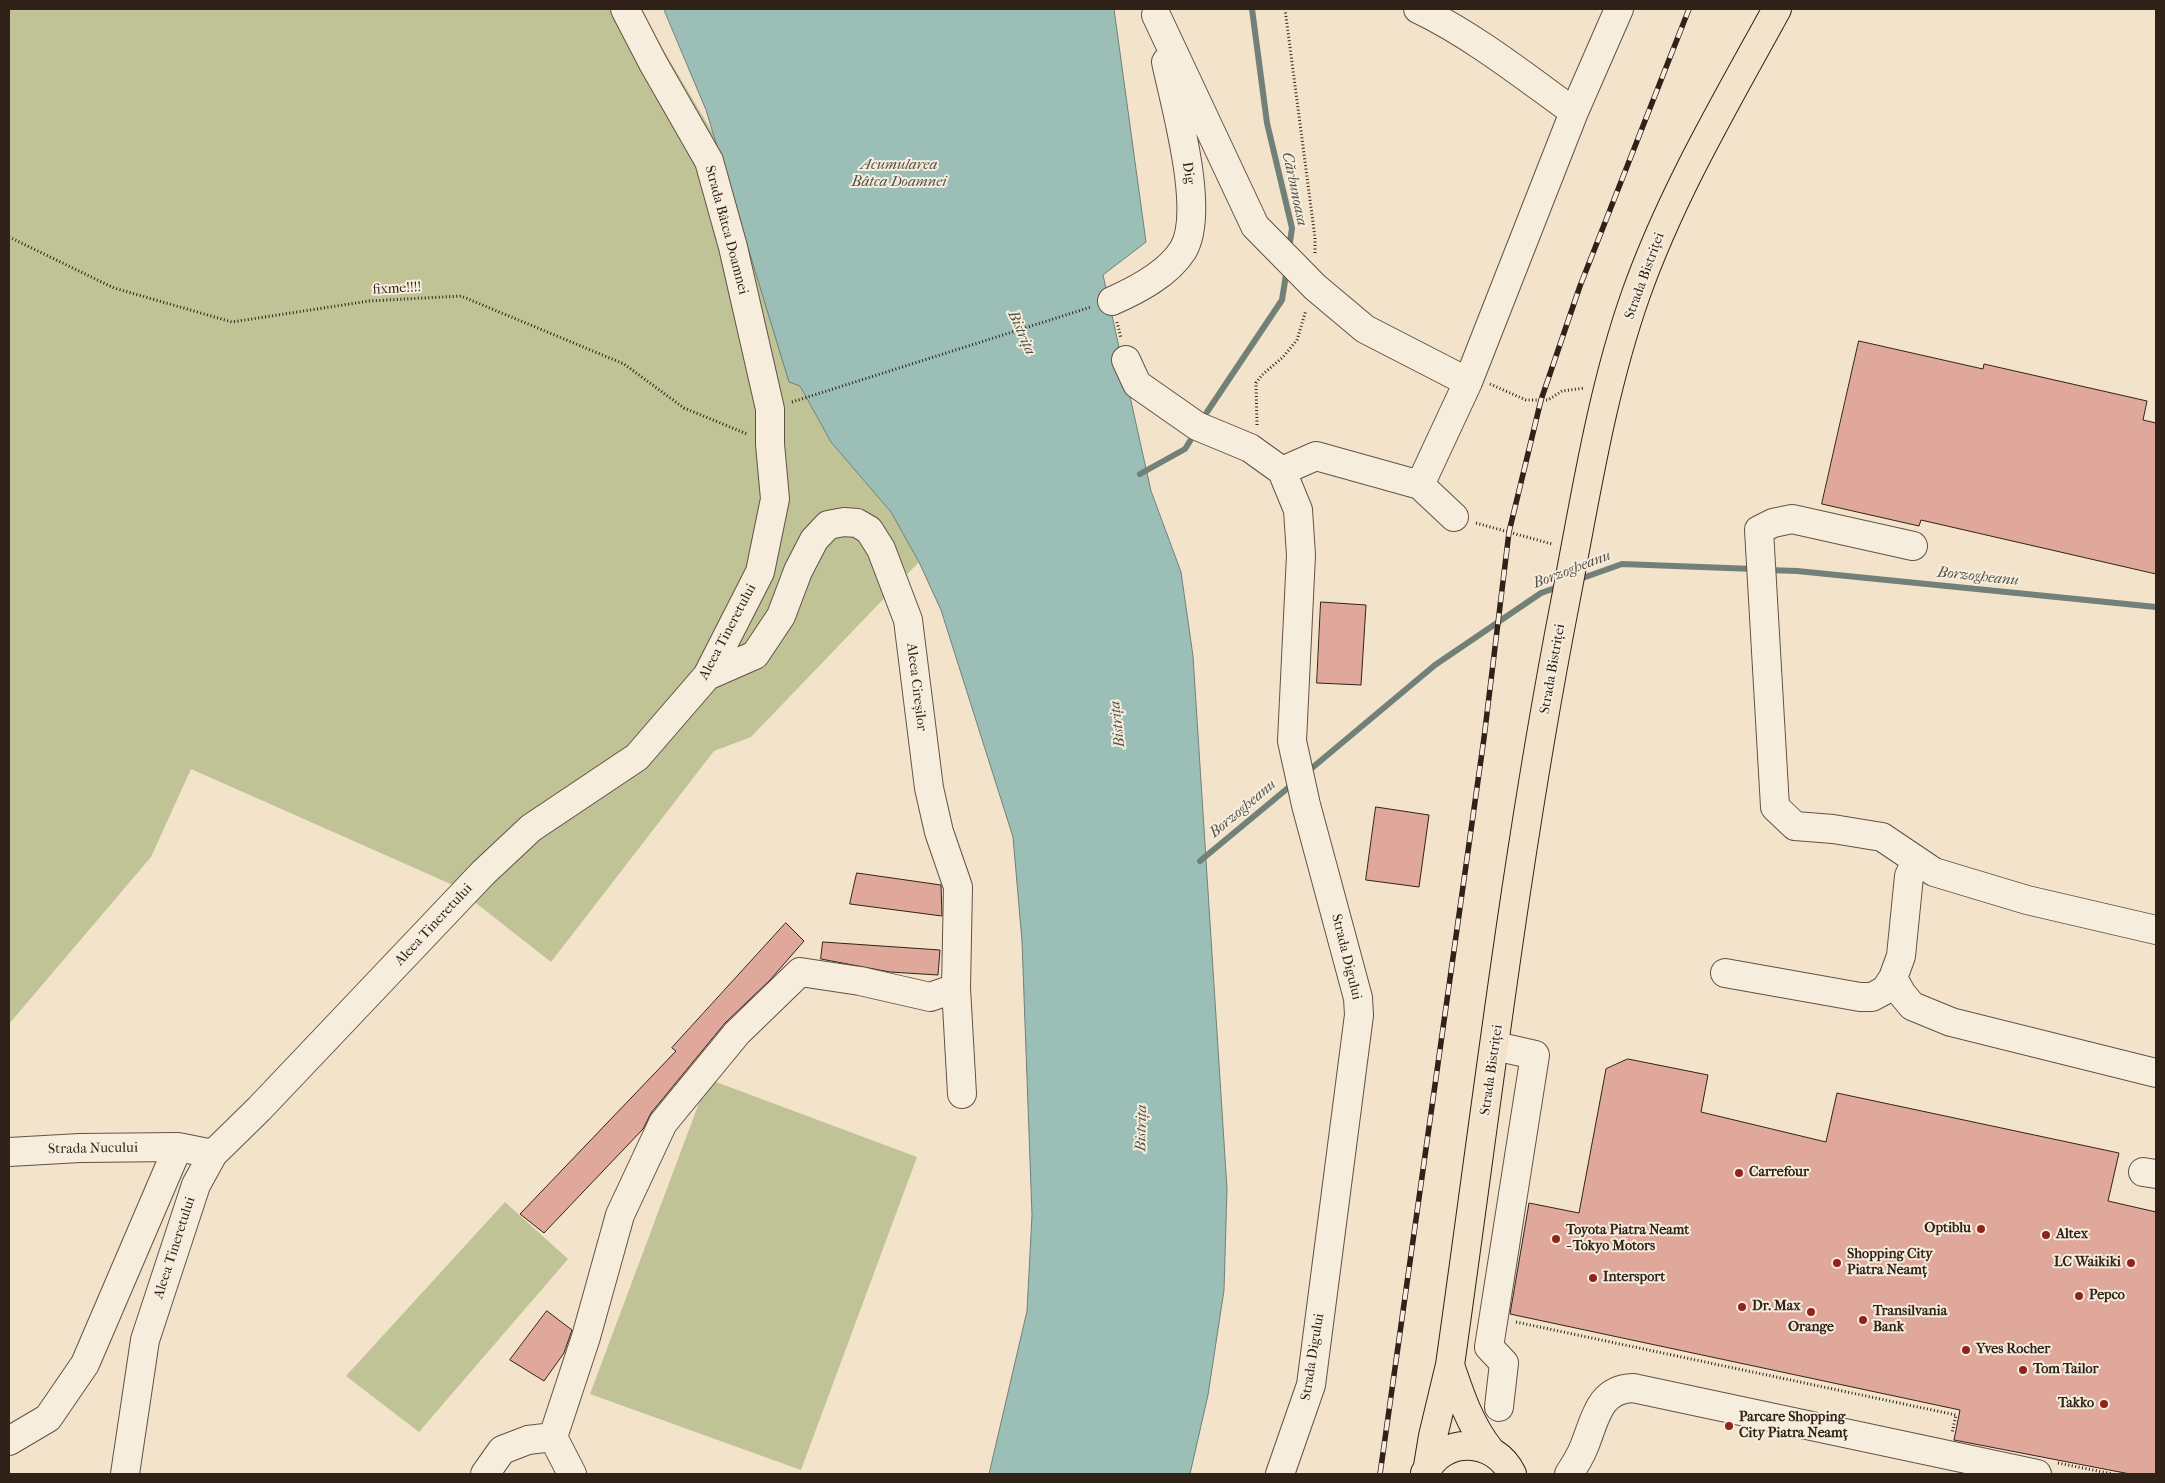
<!DOCTYPE html>
<html>
<head>
<meta charset="utf-8">
<style>
  body { margin:0 }
  #map { position:relative; width:2165px; height:1483px; overflow:hidden; background:#f3e3cb; font-family:"IM FELL French Canon",serif }
  canvas { display:block }
  .frame { position:absolute; inset:0; border:10px solid #312219; pointer-events:none }
</style>
</head>
<body>
<div id="map">
<canvas width="2165" height="1483"></canvas>
<div class="frame"></div>
</div>
<script>
const ctx = document.querySelector('canvas').getContext('2d');
ctx.lineJoin = 'round';
function paint(path, color) {
  ctx.fillStyle = color;
  ctx.fill(path, 'evenodd');
}
function trace(path, color, width, dash) {
  ctx.strokeStyle = color;
  ctx.lineWidth = width;
  ctx.lineCap = dash ? 'butt' : 'round';
  ctx.setLineDash(dash || []);
  ctx.stroke(path);
}
function write(font, color, halo, rows, align = 'center') {
  ctx.font = font + ' "IM FELL French Canon",serif';
  ctx.lineWidth = 4;
  ctx.setLineDash([]);
  ctx.textBaseline = 'middle';
  ctx.strokeStyle = halo;
  ctx.fillStyle = color;
  for (const [text, x, y, turn = 0] of rows) {
    ctx.save();
    ctx.translate(x, y);
    ctx.rotate((+turn || 0) * Math.PI / 180);
    ctx.textAlign = isNaN(turn) ? turn : align;
    if (halo) ctx.strokeText(text, 0, 0);
    ctx.fillText(text, 0, 0);
    ctx.restore();
  }
}
paint(new Path2D(`
  M9,9H639L723,150L800,387L831,442L891,512L919,562L751,737L714,751L551,962L453,885L191,769L151,857L9,1024Z
  M708,1079L917,1157L801,1470L590,1394Z
  M505,1202L568,1259L419,1432L346,1376Z`), '#bfc395');
const water = new Path2D(`
  M664,9H1114L1146,242L1103,275L1151,491L1181,572L1193,656L1227,1189L1224,1290L1208,1395L1190,1474H989L1027,1311L1032,1215L1022,941L1013,837L941,610L919,562L891,512L831,442L800,386L789,382L706,110Z`);
paint(water, '#9bbeb7');
trace(water, '#718078', 1);
trace(new Path2D(`
  M1252,9L1267,123L1292,228L1289,249
  M1207,412L1282,300L1287,268
  M1140,474L1185,449L1190,441
  M1767,570L1797,571L2156,607
  M1577,580L1622,564L1754,569
  M1306,773L1435,665L1541,593L1561,586
  M1200,861L1294,783`), '#718078', 6);
const building = new Path2D(`
  M1859,341L1983,369L1984,364L2147,401L2143,420L2156,423V574L1921,520L1919,526L1822,504Z
  M1321,602L1366,605L1361,685L1317,683Z
  M1376,807L1429,815L1419,887L1366,880Z
  M857,873L941,885L942,916L850,904Z
  M786,923L804,941L770,980L725,1023L651,1113L643,1129L544,1233L520,1214L676,1051L672,1048Z
  M823,942L940,950L938,975L890,972L821,959Z
  M1628,1059L1708,1075L1701,1112L1826,1142L1837,1093L2119,1153L2108,1201L2156,1212V1474H2130L1954,1440L1960,1410L1510,1314L1529,1203L1579,1213L1606,1069Z
  M547,1311L572,1330L564,1353L544,1381L510,1360Z`);
paint(building, '#dfa89b');
trace(building, '#312219', 1);
const minor = new Path2D(`
  M1418,9C1474,36 1524,76 1574,112
  M1156,15L1255,226L1315,287L1365,329L1468,382L1420,485
  M1112,301C1137,290 1168,274 1183,250C1206,212 1175,105 1166,62
  M1126,360L1137,384L1197,426L1250,448L1282,471L1316,456L1420,485L1454,517
  M1468,382L1574,112L1619,9
  M1913,546L1792,519L1773,523L1759,530L1775,807L1795,826L1833,829L1882,837L1934,872L2027,900L2156,930
  M707,676L755,655L781,616L798,571L814,540L828,525L844,522L857,523L869,530L881,549L908,620L929,788L939,832L958,887L956,988L962,1094
  M1725,973L1860,997H1872L1885,990L1893,978L1901,956L1909,876L1916,861
  M1893,978L1902,994L1912,1006L1951,1022L2156,1073
  M1495,1046L1535,1055L1489,1347L1504,1363L1499,1407
  M9,1152L80,1148L178,1147
  M2143,1172L2156,1174
  M553,1437L586,1337L620,1215L663,1123L737,1033L800,972L860,981L930,997L956,988
  M9,1441L48,1418L85,1364L178,1147L213,1154
  M125,1474L145,1340L196,1185L213,1154L259,1109L483,873L531,828L637,757L707,676L760,572L775,499L770,444V409L733,247L709,161L653,63L625,9
  M485,1474L502,1450L528,1440L553,1437L572,1474
  M1280,1474L1311,1385L1359,1015L1358,998L1306,805L1292,741L1301,555L1298,510L1282,471
  M1569,1474C1575,1465 1580,1457 1584,1447C1595,1421 1598,1389 1633,1388L2037,1474`);
const major = new Path2D(`
  M1450,1365C1460,1395 1470,1425 1490,1450
  M1428,1466L1433,1436L1450,1365C1486,1111 1516,855 1565,603C1585,500 1601,393 1636,294C1672,193 1726,102 1777,9
  M1425,1473C1443,1435 1495,1438 1512,1474`);
trace(minor, '#625246', 30);
trace(major, '#312219', 30);
trace(new Path2D(`
  M1285,9L1315,238V253
  M9,237L114,288L232,322L369,301L461,296L624,364L684,408L747,434
  M1117,322L1121,338
  M1490,384L1526,400H1548L1562,391L1585,388
  M792,402L1091,307
  M1257,425L1256,383L1262,375L1283,357L1297,340L1306,310
  M1476,523L1552,544
  M1516,1322L1956,1415L1952,1433
  M2058,1463L2113,1474`), '#312219', 3, [1, 2.5]);
trace(minor, '#f7eddd', 28);
trace(major, '#f3e3cb', 28);
const rail = new Path2D(`
  M1380,1474L1484,738L1509,532L1541,400L1580,286L1689,9`);
trace(rail, '#312219', 5.5);
trace(rail, '#f7eddd', 4, [11]);
for (const [x, y, r, color] of [
  [1739,1173,5,"#8f2418"],
  [1981,1229,5,"#8f2418"],
  [2046,1235,5,"#8f2418"],
  [1556,1239,5,"#8f2418"],
  [1837,1263,5,"#8f2418"],
  [2131,1263,5,"#8f2418"],
  [1593,1278,5,"#8f2418"],
  [2079,1296,5,"#8f2418"],
  [1742,1307,5,"#8f2418"],
  [1811,1312,5,"#8f2418"],
  [1863,1320,5,"#8f2418"],
  [1966,1350,5,"#8f2418"],
  [2023,1370,5,"#8f2418"],
  [2104,1404,5,"#8f2418"],
  [1729,1426,5,"#8f2418"]
]) {
  const dot = new Path2D();
  dot.arc(x, y, r, 0, 2 * Math.PI);
  ctx.fillStyle = color;
  ctx.fill(dot);
  trace(dot, '#f7eddd', 2);
}
write('14px', '#312219', '#f7eddd', [
  ["Dig",1188,173,81],
  ["Strada Bâtca Doamnei",726,230,75],
  ["Strada Bistriței",1645,276,-70],
  ["fixme!!!!",397,289,-3],
  ["Aleea Tineretului",728,632,-62],
  ["Strada Bistriței",1553,669,-80],
  ["Aleea Cireșilor",916,687,83],
  ["Aleea Tineretului",434,925,-47],
  ["Strada Digului",1346,957,76],
  ["Strada Bistriței",1492,1070,-82],
  ["Strada Nucului",93,1149,-1],
  ["Aleea Tineretului",175,1248,-72],
  ["Strada Digului",1313,1357,-81]
]);
write('bold 14px', '#312219', '#f7eddd', [
  ["Carrefour",1749,1173],
  ["Optiblu",1971,1229,"right"],
  ["Toyota Piatra Neamt",1566,1231],
  ["- Tokyo Motors",1566,1247],
  ["Altex",2056,1235],
  ["Shopping City",1847,1255],
  ["Piatra Neamț",1847,1271],
  ["LC Waikiki",2121,1263,"right"],
  ["Intersport",1603,1278],
  ["Pepco",2089,1296],
  ["Dr. Max",1752,1307],
  ["Transilvania",1873,1312],
  ["Bank",1873,1328],
  ["Orange",1811,1328,"center"],
  ["Yves Rocher",1976,1350],
  ["Tom Tailor",2033,1370],
  ["Takko",2094,1404,"right"],
  ["Parcare Shopping",1739,1418],
  ["City Piatra Neamț",1739,1434]
], 'left');
write('italic 15px', '#515148', '#f7eddd', [
  ["Acumularea",899,165],
  ["Bâtca Doamnei",899,182],
  ["Cărbunoasa",1294,189,78],
  ["Bistrița",1021,333,66],
  ["Borzogheanu",1572,570,-21],
  ["Borzogheanu",1978,577,6],
  ["Bistrița",1118,724,-96],
  ["Borzogheanu",1243,809,-40],
  ["Bistrița",1142,1128,-89]
]);
</script>
</body>
</html>
